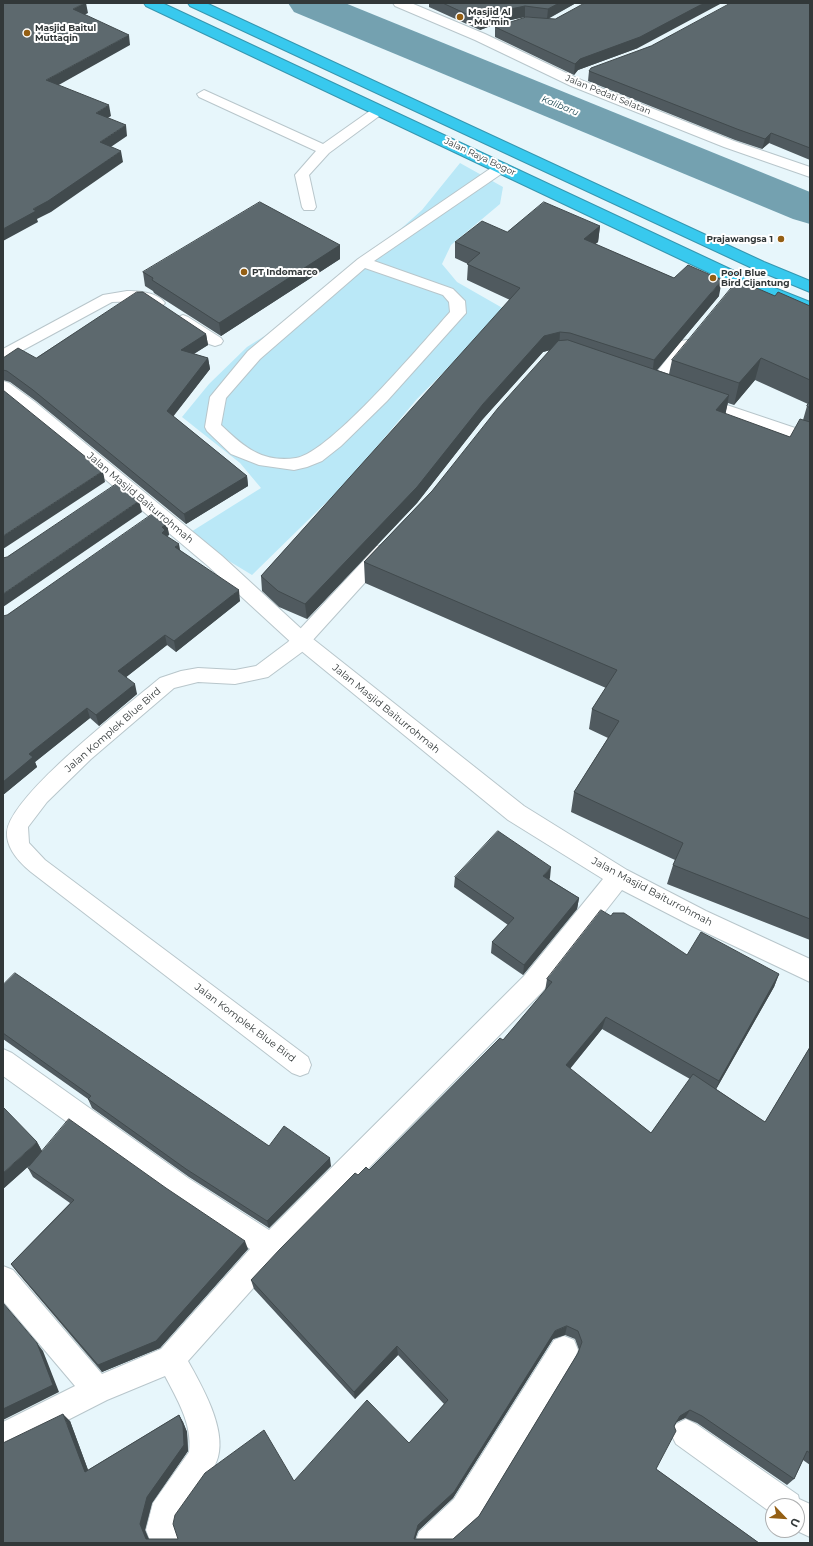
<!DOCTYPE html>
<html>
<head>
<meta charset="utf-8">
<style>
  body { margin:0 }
  #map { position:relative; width:813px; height:1546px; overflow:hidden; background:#e7f6fb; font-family:Montserrat,sans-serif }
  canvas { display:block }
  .frame { position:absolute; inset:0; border:4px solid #323839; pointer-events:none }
  .north { position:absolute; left:765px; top:1498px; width:40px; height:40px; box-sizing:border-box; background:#fff; border:1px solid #adafb0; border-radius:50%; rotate:115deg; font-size:11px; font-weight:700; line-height:16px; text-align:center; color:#323839 }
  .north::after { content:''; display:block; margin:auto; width:14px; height:18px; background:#945f14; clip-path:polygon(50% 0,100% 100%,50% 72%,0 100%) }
</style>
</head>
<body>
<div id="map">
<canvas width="813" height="1546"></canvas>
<div class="frame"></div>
<div class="north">U</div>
</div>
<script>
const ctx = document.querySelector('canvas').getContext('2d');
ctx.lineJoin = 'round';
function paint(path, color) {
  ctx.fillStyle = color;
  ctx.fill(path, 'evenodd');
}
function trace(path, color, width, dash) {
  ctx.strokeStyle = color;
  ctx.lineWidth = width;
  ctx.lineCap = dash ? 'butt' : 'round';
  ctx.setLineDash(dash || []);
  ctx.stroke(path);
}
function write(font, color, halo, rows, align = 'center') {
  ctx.font = font + ' Montserrat,sans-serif';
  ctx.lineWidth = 4;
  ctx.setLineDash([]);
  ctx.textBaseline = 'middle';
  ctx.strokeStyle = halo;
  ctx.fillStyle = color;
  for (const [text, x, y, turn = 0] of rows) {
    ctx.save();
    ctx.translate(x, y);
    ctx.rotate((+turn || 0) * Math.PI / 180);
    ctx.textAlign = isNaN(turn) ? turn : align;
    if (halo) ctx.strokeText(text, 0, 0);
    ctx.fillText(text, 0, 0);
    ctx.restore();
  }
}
paint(new Path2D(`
  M460,163L503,187L500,204L451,245L442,264L457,282L506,310L417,399L348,481L252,575L186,535L261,488L240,463L182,417L209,384L247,347L320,301L422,210Z`), '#bae8f7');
paint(new Path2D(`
  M288,3H345L810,192V224L793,219L294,12Z`), '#74a1b0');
const lane = new Path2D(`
  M204,90L323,144L374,108H384L386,111L329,153L309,175L316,207L314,210H304L302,207L295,175L316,151L199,97L197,94Z
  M502,163L507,164L509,167L507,170L374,261L453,289L465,301L466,313L387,401L341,446L322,461L307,467L294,470L259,465L231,454L207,431L205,427L210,397L248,351L358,259L497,164ZM365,268L443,295L449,302L450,312C424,341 330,453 296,458C262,463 244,447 221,425L226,398L260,359Z
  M127,291C138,291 157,292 165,303L162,306L157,308L139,301L112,302L3,361V349L103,295Z
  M183,315L188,317L221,338L223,341L221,344L215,346L209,344L178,323L175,320L178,317Z
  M687,340L693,341L695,345L661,389C653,391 641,388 636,381L638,377L644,376L652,378L681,341Z
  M700,396L810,433V445L694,405L692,401L694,397Z
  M383,545L389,546L392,551L389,556L302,652L268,677L235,684L198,682L174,688L91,759L47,802L28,827L29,843L45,860L308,1057L311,1065L308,1073L300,1076L292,1073L31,872C19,862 6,848 7,832C10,795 129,704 160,678L181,671L198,668L235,670L256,666L288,642L377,546Z`);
const street = new Path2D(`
  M393,3H411L485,34L581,80L734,141L810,167V177L724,147L571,86L475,40L395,6Z
  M3,381L9,383L35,402L222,556L308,635L524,806L627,870L706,911L810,959V982L690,925L622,890L542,992L281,1257L188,1361C202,1386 226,1428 218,1457C213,1475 189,1503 178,1520L176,1530L181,1543H151L146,1530L153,1503L189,1452C193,1425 177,1399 165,1376L107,1400L3,1453V1422L75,1386L3,1301V1266L13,1270L102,1374L161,1349L250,1249L170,1196L3,1076V1049L12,1053L188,1178L269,1230L524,976L603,879L508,820L294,645L208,566L23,410L3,396Z
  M564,1336L574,1340L578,1350L574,1360L476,1521L452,1543H415L419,1532L454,1499L554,1340Z
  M686,1419L696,1424L798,1495L799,1499L810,1504V1537L795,1530H797V1506H773V1514L676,1444L671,1434L676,1424Z`);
const highway = new Path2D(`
  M144,3H162L747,277L810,302V313L735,285L146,6Z
  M188,3H206L764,262L810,281V292L752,268L190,6Z`);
trace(lane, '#b8c6cb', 2);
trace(street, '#b8c6cb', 2);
trace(highway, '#3696af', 2);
paint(lane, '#fff');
paint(street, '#fff');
paint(highway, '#38c9ee');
paint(new Path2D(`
  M429,3H576L548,19L638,48L578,70L574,75L495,37V27L534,18L525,17L501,22L480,30L429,7Z
  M810,3V160L769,143L762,149L735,140L588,81L589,71L651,46Z
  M600,226L598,242L595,244L674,278L719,296L657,370L669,374L672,360L775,296L810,306V940L667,884L673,865L675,860L571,812L574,792L608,738L589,729L592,709L606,688L365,583L364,562L432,491L550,350L543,352L482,420L417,503L307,619L279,607L262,591L261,576L510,300L467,280L468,264L455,258V242L507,232ZM755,380L808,404L807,406L803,420L790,437L725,414L728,403L734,405Z
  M340,245V259L221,336L154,293L153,291L145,286L143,272Z
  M206,334L208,345L194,354L208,358L210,369L173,416L247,476L248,486L186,524L36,401L10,382L3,380V358H36Z
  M167,524L169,535L167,536L180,550L240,601L176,652L167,645L126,677L137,694L99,726L90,718L35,762L37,767L3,795L7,615Z
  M455,877L550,878L549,879L579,898L577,909L523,975L491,953L492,942L508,925L454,887Z
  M611,916L687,955L779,974L774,987L716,1089L765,1122L810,1047V1465L803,1460L794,1479L787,1485L697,1423L685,1418L676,1422L656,1469L759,1543H3L70,1421L88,1470L179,1415L183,1422L187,1432L188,1451L152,1503L145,1530L149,1539H178L294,1481L409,1443L444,1404L398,1355L355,1399L254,1289L251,1280L358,1175L369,1170L503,1040L545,991L547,979ZM602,1029L690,1079L651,1133L570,1069ZM565,1335L575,1339L579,1350L578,1353L479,1516L453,1539H415L418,1531L453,1498L553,1339Z
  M3,985L269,1146L331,1166L269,1228L189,1177L92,1108L88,1099L3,1039Z
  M37,1142L42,1151L248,1249L160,1348L102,1372L17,1272L11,1264L70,1203L33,1177L28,1168L30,1165L3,1189Z`), '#505a5f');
paint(new Path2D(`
  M85,3H86L88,13L75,20L73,9Z
  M559,3H576L547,19L548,9Z
  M704,3H722L638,48L578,70L574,75L575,64L580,59Z
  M525,6V17L501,22L480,30V20L501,11Z
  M129,35L130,45L48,91L46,80Z
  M109,105L111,116L98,124L96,113Z
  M126,125L127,136L102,153L100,142Z
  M771,133L769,143L762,149L765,139Z
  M121,151L123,162L51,212L37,219L38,222L3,241V229Z
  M600,226L598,242L582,255L584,239Z
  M340,245V259L221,336L219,323Z
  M722,280L719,296L652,376L654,360Z
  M560,332L559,348L543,352L482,420L417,503L307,619L305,604L544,336Z
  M206,334L208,345L182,361L181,350Z
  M208,358L210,369L169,422L167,411Z
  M761,358L755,380L734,405L739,383Z
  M729,395L725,417L716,410Z
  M103,471L105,482L3,549V536Z
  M247,476L248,486L186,524L184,514Z
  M139,501L142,512L3,607V594Z
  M167,524L169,535L167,536L162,533V527Z
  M179,544L181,555L175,547Z
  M239,590L240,601L176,652L174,641Z
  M165,635L167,645L120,682L118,671Z
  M135,684L137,694L99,726L96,715Z
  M87,708L90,718L35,762L37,767L3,795V782L29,754Z
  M551,867L550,878L542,886L543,876Z
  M579,898L577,909L523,975L524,965Z
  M779,974L774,987L714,1093L719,1081Z
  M606,1017L602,1029L563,1077L566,1065Z
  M37,1142L43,1153L3,1189V1173Z
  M330,1158L331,1166L269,1228L267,1221Z
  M245,1241L248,1249L160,1348L102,1372L98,1365Z
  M567,1326L565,1335L553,1339L453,1498L418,1531L414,1543V1539L418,1525L555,1331Z
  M37,1343L43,1351L59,1392L3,1420V1409Z
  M397,1346L398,1355L355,1399L354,1392Z
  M690,1410L685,1418L675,1423L680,1416Z
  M63,1414L70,1421L91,1478L85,1472Z
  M179,1415L183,1422L187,1432L188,1451L152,1503L145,1530L150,1543L146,1539L140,1524L147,1497Z`), '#414a4d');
const building = new Path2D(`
  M3,3H85L73,9L129,35L46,80L109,105L96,113L126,125L100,142L121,151L48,201L33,209L36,211L3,229Z
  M443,3H559L548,9L525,6L501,11L480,20Z
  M585,3H704L640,37L580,59L575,64L495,27L526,17L555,19Z
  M731,3H810V148L771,133L765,139L737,129L589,71L591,68L651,46Z
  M260,202L340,245L219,323L152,280L153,278L143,272Z
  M544,202L600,226L584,239L674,278L688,265L722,280L654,360L570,333L560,332L544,336L483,404L417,487L305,604L278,591L261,576L520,288L467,264L480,253L455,242L482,221L507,232Z
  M738,280L775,296L778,292L810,306V380L761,358L739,383L672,360Z
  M137,292H143L206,334L181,350L208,358L167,411L247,476L184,514L33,390L7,371L3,370V358L18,348L36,358Z
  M568,340L729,395L716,410L790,437L800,419L810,422V919L673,865L683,843L574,792L619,721L592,709L617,670L364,562L432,491L498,408L558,341Z
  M3,390L103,471L3,536Z
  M810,401V408L807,406Z
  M118,483L139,501L3,594V558L7,557Z
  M154,513L167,524L162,527L165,530L162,533L179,544L175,547L239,590L174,641L165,635L118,671L135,684L96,715L87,708L29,754L33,757L3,782V616L7,615Z
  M498,831L551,867L543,876L579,898L524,965L492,942L514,918L455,877Z
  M601,910L611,916L613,913H624L687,955L701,932L779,974L719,1081L606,1017L566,1065L651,1133L693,1074L765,1122L810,1047V1453L807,1451L794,1479L702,1416L690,1410L680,1416L674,1426L676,1431L656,1469L759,1543H3V1443L63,1414L85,1472L179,1415L183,1425L184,1445L147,1497L140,1524L146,1539H178L173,1524L175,1515L205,1473L264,1430L294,1481L367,1400L409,1443L448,1400L397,1346L354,1392L251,1280L280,1249L355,1173L358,1175L366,1167L369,1170L500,1038L503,1040L552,982L547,979ZM567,1326L578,1331L582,1342L578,1353L479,1516L453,1539H414L418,1525L454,1492L555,1331Z
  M15,973L269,1146L284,1126L330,1158L267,1221L186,1169L88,1099L91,1096L3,1033V985Z
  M3,1107L37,1142L3,1173Z
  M69,1119L166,1188L245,1241L156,1341L98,1365L11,1264L74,1200L28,1168Z
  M3,1303L37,1343L53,1385L3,1409Z`);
paint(building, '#5d696e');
trace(building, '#414a4d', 1);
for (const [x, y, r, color] of [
  [460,17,4,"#945f14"],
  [27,33,4,"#945f14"],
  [781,239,4,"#945f14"],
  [244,272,4,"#945f14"],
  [713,278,4,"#945f14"]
]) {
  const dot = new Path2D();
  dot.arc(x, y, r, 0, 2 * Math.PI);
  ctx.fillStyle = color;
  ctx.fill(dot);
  trace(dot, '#fff', 1.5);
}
write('bold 9px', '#323839', '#fff', [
  ["Masjid Al",468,12],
  ["- Mu'min",468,22],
  ["Masjid Baitul",35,28],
  ["Muttaqin",35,38],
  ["Prajawangsa 1",773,239,"right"],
  ["PT Indomarco",252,272],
  ["Pool Blue",721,273],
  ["Bird Cijantung",721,283]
], 'left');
write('9px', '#323839', '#fff', [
  ["Jalan Pedati Selatan",608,95,22],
  ["Jalan Raya Bogor",480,157,25]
]);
write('italic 9px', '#143f4a', '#fff', [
  ["Kalibaru",560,106,22]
]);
write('10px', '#323839', '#fff', [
  ["Jalan Masjid Baiturrohmah",140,498,40],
  ["Jalan Masjid Baiturrohmah",386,709,39],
  ["Jalan Komplek Blue Bird",113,730,-41],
  ["Jalan Masjid Baiturrohmah",652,892,28],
  ["Jalan Komplek Blue Bird",245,1023,37]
]);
</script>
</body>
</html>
